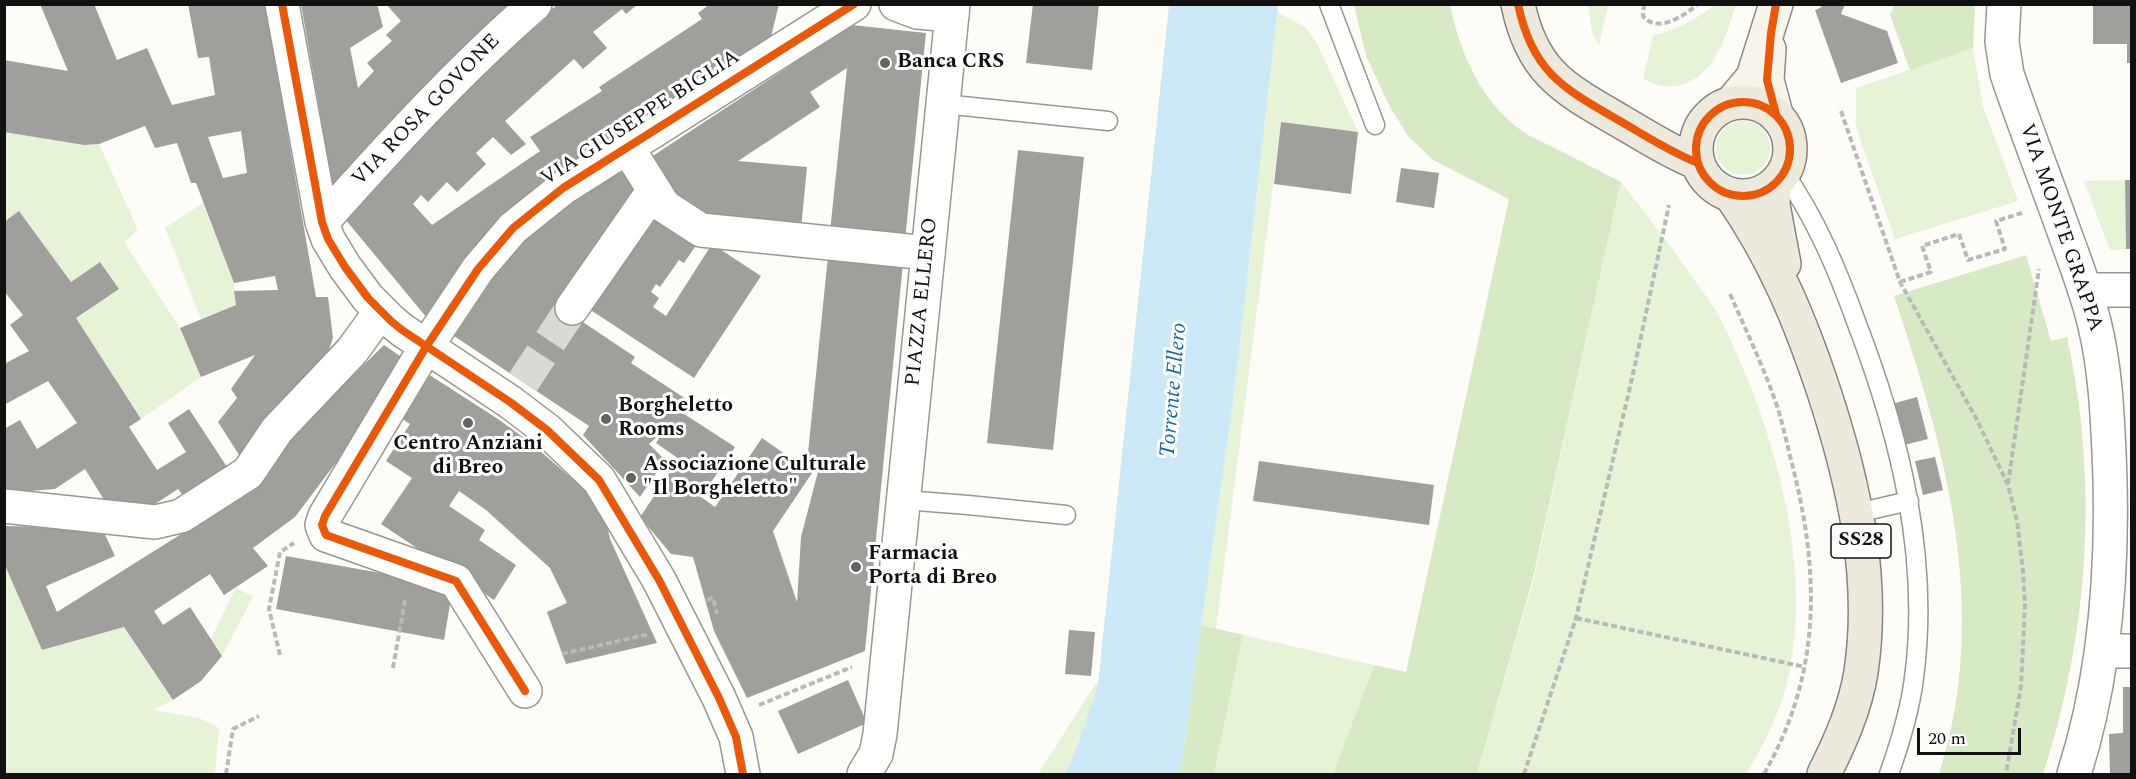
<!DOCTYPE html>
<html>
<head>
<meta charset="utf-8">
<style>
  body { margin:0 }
  #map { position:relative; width:2136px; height:779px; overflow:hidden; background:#fdfcf7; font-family:Spectral,serif }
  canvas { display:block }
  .frame { position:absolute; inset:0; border:6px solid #111; pointer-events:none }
  .scale { position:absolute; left:1917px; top:728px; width:104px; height:27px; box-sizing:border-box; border:3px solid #111; border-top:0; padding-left:8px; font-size:18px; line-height:21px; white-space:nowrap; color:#111; -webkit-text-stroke:4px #fff; paint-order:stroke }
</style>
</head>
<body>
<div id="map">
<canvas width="2136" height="779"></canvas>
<div class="frame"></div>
<div class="scale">20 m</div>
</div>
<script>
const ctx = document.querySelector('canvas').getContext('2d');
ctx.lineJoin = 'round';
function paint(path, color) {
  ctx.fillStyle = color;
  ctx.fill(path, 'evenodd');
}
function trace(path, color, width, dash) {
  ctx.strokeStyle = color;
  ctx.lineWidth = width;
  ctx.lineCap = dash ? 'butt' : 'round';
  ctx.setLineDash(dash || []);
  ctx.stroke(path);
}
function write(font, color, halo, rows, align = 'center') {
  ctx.font = font + ' Spectral,serif';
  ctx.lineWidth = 6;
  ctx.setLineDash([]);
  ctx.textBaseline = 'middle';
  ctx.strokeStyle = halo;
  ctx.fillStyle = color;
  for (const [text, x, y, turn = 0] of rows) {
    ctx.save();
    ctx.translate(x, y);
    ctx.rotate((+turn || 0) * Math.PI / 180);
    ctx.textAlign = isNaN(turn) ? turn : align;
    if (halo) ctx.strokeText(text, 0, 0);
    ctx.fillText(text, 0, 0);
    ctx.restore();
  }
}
paint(new Path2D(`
  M1588,5H1608L1599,46L1592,32Z
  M1715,5H1736C1725,36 1718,71 1684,84C1670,89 1657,86 1643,79L1653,36C1676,30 1696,19 1715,5Z
  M1277,12L1305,27L1317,43L1358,132L1281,123L1216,629L1201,625L1234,396Z
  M1973,48L1983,106L2018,201L1895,239L1856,127V88Z
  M1716 148a27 27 0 1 1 54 0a27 27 0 1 1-54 0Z
  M4,132L84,145L99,144L138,230L124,242L180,328L201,377L141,419L76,318L118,289L100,262L71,282L20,212L5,222Z
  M2125,180L2126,249L2110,250L2084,181Z
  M1621,182C1645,213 1670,244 1692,277C1700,288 1709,299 1716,311C1770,413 1814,559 1789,675C1781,710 1765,744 1746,774H1477L1533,582Z
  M203,203L234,283L236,305L201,319L165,228Z
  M4,570H8L42,650L124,627L173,700L153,710L199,718L219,728L215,774H5Z
  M236,587L253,597L222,656L211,639Z
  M1243,635L1374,665L1333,774H1214Z
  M1096,683L1098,684L1078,744L1065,774H1038Z`), '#e7f3d7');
paint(new Path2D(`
  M1354,5H1450C1460,52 1481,102 1522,131C1533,138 1544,143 1555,148C1577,159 1599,171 1621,182L1532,582L1477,774H1333L1374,665L1406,672L1509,199L1433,160L1408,136L1390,107L1366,56Z
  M1894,5H1975L1973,48L1910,70L1890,15Z
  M2026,255L2051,341L2067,337C2099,482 2089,634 2043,774H1939C1991,612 1946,451 1894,296Z
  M1201,625L1243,635L1214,774H1180Z`), '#d8eac5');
paint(new Path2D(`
  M1169,5H1278L1234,396L1180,774H1065L1078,744L1098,684Z`), '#cde8f7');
paint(new Path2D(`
  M40,4H94L117,60L147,48L172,105L215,95L209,57L198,58L188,4H265L316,297H328L333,338L327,355L241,458L218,422L237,398L231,389L255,355L201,377L180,328L236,305L234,291L278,290L275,276L234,283L196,183H191L177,143L155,148L145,126L99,144L84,145L4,132V60L68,71ZM241,131L247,173L223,178L208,137Z
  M301,4H377L383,27L350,48L358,88L374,71L367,63L392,41L386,35L401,21L386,4H510L333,188Z
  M558,4H638L626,14L622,9L593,32L607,48L583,69L574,59L505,121L526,144L511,155L493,137L476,153L486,164L457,192L447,182L428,202L421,195L413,204L432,225L540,151L530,137L602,91L599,87L702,19L698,13L710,4H779L771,37L427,318L345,219L392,165L505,53L544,20L545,15Z
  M1033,4H1099L1092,70L1026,63Z
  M1816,4H1845L1841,14L1887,31L1898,63L1841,83L1815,10L1822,7Z
  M2093,4H2132V63H2127V44H2093Z
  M852,25L926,33L905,240L830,232L847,68L810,92L820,107L738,161L807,167L801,229L701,221L645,161Z
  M1281,122L1358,132L1351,194L1274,184Z
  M1018,150L1084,157L1053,450L987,443Z
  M626,163L643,191L574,316L635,357L631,363L686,399L678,410L735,447L701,497L715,507L762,438L812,473L773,531L797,602L801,537L820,464L807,463L828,256L903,263L865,651L747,698L714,631L693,557L671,554L640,517L679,459L656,443L663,432L649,444L665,460L640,497L583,435L589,426L451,334L501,260L571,198Z
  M1401,168L1439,173L1434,208L1396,202Z
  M2125,180H2132V249H2126Z
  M650,209L699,241L684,263L679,260L660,287L656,284L651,292L659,298L653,307L666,316L712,244L761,276L694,378L586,307Z
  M19,211L71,282L100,262L119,289L76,318L141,419L129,427L157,470L186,452L168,423L189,409L229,470L185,498L178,489L152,506L106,503L85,469L55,489L4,493V429L20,420L37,449L77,423L48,381L4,405V364L29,351L10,325L23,315L4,291V222Z
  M384,345L406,360L371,416L295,517L253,548L268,566L224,595L210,574L154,611L163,625L190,607L222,656L201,681L173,700L124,627L42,650L4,563V526L102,528L115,556L46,586L57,612L221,509L286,437L314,414Z
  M425,372L498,419L531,443L586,491L608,529L610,539L657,643L566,664L547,612L567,603L550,568L486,510L459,491L449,506L485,530L479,540L516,565L494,600L381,524L412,478L386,461L410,424L396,415Z
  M1917,397L1928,439L1888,449L1877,408Z
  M1935,457L1943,490L1923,495L1915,461Z
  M1259,461L1434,485L1429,525L1253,501Z
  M286,556L453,586L444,640L276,609Z
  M1069,630L1095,632L1091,676L1065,674Z
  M848,680L867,723L798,754L778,711Z
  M2123,687H2132V774H2110L2109,734L2123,733Z`), '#a19f9c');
trace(new Path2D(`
  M523,382L572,308`), '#dad9d4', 33, [33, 16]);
const service = new Path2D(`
  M1329,4L1375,125
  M943,104L1108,121
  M1784,173C1816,219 1838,271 1857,324C1900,436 1930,558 1914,678C1910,711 1900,743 1889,774
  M904,500L968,505L1066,515
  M1857,513L1909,501`);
const minor = new Path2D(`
  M282,4L322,222L328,239L345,267L368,298L391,321L402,330L510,402L547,430L599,480L659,580L719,698L736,737L743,774
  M896,4L917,12L952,15
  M2004,4L2002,42L2007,74C2024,124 2043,173 2061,223C2073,257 2087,291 2095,326C2105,368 2107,409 2109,452C2114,560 2107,671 2074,774
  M627,147L664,206L701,230L928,253
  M322,222C390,146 458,71 535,4
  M2085,290H2132
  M572,308L654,190
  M4,506L155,522L181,516L248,473L277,430L352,351L381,311
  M2102,651H2132
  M525,691L456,581L326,535L322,525L325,516L426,347L478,269L513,228L563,188L854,4`);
const tertiary = new Path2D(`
  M864,774L876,754L880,734L953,4`);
const secondary = new Path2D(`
  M1769,49L1767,80L1776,114
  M1732,102L1753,77L1776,4`);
const primary = new Path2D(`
  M1518,4C1532,73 1565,89 1620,121C1646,136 1670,152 1698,163
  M1696 149a47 47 0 1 1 94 0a47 47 0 1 1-94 0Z
  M1774,185L1773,205L1784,264
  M1730,194C1774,257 1801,322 1825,395C1854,484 1875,578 1861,672C1855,709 1840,742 1824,774`);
trace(service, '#979795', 21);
trace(minor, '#979795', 36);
trace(tertiary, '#979795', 36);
trace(secondary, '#8e8d8b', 36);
trace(primary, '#858482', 36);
trace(new Path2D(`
  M1644,4L1643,16C1657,34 1684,16 1698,4
  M1841,111L1900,282L1976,418L2008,485L2017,521L2023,571L2025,605L2021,686L2006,774
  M1900,282L1931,272L1922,246L1959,234L1968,260L2005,249L1996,221L2022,213
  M1730,294C1746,330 1763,366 1776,403C1782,421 1786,439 1790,456C1820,569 1823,671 1764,774
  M2008,484L2039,269
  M707,600L713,598L717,614
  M1576,618L1805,667
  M562,654L649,634
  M280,655L269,609L280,552L294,543
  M393,668L405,600
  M759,705L852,667
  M226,774L233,729L259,716
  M1524,774L1576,618L1633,374L1669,205`), '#b9b9b8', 4, [6, 3]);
trace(service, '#fffffe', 18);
trace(minor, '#fffffe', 33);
trace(tertiary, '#fffffe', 33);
trace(secondary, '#f6f4eb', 33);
trace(primary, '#ede9dc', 33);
trace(new Path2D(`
  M282,4L322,222L328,239L345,267L368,298L391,321L402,330L510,402L547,430L599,480L659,580L719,698L736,737L743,774
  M1518,4C1532,73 1565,89 1620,121C1646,136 1670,152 1698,163
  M1776,4L1771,33L1767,80L1776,114
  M1696 149a47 47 0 1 1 94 0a47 47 0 1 1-94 0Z
  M525,691L456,581L326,535L322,525L325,516L426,347L478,269L513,228L563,188L854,4`), '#e8590c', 8);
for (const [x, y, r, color] of [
  [885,63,6,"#646362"],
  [606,419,6,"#646362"],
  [468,423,6,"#646362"],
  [631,478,6,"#646362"],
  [856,567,6,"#646362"]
]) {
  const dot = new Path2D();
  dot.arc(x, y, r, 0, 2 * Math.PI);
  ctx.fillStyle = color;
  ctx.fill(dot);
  trace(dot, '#fff', 2);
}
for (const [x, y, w] of [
  [1861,541,60]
]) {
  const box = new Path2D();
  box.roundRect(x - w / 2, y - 17, w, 34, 4.5);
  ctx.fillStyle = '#fff';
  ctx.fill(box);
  trace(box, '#111', 1.5);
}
write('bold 20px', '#111', null, [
  ["SS28",1861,541]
]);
write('bold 21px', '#111', '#fff', [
  ["Banca CRS",897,63],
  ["Borgheletto",618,407],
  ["Rooms",618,431],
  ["Centro Anziani",468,445,"center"],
  ["di Breo",468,469,"center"],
  ["Associazione Culturale",643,466],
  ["\"Il Borgheletto\"",643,490],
  ["Farmacia",868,555],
  ["Porta di Breo",868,579]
], 'left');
write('21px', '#111', '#fff', [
  ["VIA ROSA GOVONE",427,111,-46],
  ["VIA GIUSEPPE BIGLIA",641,119,-33],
  ["VIA MONTE GRAPPA",2060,228,71],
  ["PIAZZA ELLERO",923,302,-84]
]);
write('italic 22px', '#1768a6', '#fff', [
  ["Torrente Ellero",1175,390,-85]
]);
</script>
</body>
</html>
